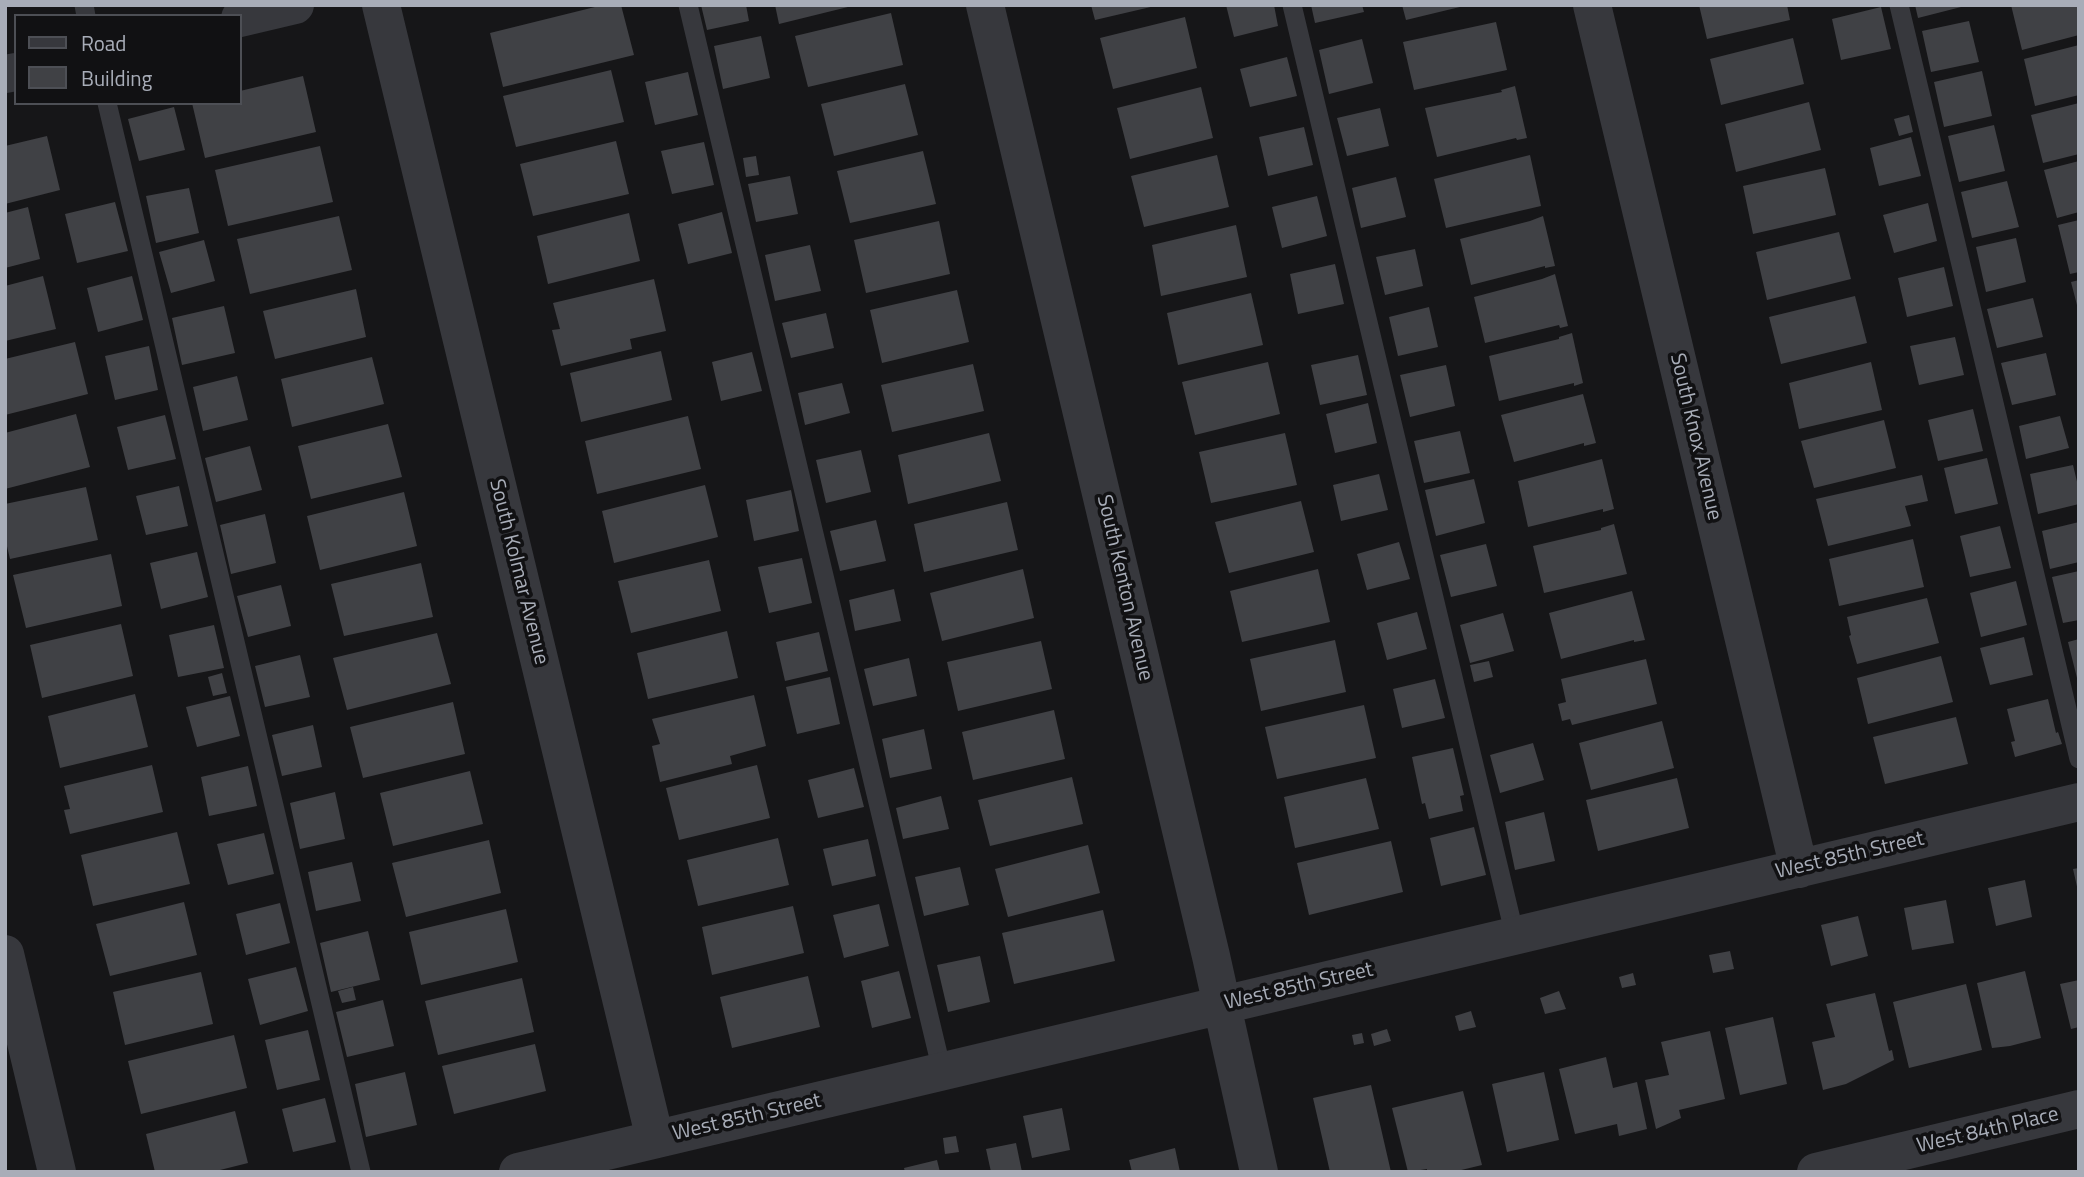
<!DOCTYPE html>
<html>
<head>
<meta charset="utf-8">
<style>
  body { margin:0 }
  #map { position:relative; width:2084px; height:1177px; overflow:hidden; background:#161618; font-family:"Titillium Web",sans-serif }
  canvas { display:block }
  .frame { position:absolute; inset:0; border:7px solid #a8adb8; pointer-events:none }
  .legend { position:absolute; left:14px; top:14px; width:228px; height:91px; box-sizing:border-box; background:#111113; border:2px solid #4d4f55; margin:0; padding:9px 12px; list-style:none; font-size:21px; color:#a8adb8 }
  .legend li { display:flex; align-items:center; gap:14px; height:35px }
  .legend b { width:35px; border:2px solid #4d4f55 }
</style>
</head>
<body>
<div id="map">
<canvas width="2084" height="1177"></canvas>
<div class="frame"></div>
<ul class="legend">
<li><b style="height:9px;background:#37383d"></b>Road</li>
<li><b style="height:19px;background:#404145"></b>Building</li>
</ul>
</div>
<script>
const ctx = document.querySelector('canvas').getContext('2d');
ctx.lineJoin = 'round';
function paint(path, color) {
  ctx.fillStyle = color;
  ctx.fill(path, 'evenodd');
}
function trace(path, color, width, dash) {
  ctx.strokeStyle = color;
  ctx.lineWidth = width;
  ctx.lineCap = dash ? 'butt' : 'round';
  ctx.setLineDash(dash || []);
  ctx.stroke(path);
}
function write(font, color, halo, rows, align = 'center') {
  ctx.font = font + ' "Titillium Web",sans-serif';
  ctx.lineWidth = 7;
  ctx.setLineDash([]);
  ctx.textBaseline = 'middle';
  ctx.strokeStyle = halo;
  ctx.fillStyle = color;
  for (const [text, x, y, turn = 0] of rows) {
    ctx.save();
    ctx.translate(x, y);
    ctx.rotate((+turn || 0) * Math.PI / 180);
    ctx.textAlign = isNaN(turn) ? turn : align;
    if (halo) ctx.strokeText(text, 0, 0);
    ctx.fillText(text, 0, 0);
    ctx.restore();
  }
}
paint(new Path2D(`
  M603,5H621L634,55L503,87L490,33Z
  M701,5H746L749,21L707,30Z
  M775,5H852V6L779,24Z
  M1091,5H1155V6L1095,20Z
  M1226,5H1274L1278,26L1234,37Z
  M1311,5H1362L1364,12L1315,23Z
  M1402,5H1464V6L1406,20Z
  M1699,5H1787L1790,20L1707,39Z
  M1915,5H1965V6L1918,18Z
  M2011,5H2079V35L2022,50Z
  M1881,7L1891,49L1841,60L1832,19Z
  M891,13L903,65L808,87L795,36Z
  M1185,17L1197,68L1113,89L1100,38Z
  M1969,21L1979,62L1931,72L1922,31Z
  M1496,22L1507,70L1414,90L1403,42Z
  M761,36L770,78L723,89L714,46Z
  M1793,38L1804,84L1721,105L1710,59Z
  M1362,39L1373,83L1329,94L1319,50Z
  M2079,45V95L2035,106L2024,59Z
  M1287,57L1297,96L1250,107L1240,69Z
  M611,70L624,122L516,147L503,96Z
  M1982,71L1992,116L1944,127L1934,82Z
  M688,72L698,115L655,125L645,82Z
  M303,76L316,132L205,158L192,103H240V91Z
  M905,84L918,135L834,156L821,104Z
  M1515,86L1527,138L1517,140L1516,138L1437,157L1425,108L1502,92L1501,90Z
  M1201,87L1213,138L1130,159L1117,108Z
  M1809,102L1821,150L1736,172L1725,124Z
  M2079,103V154L2043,163L2031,115Z
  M174,107L185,150L139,161L128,119Z
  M1380,108L1389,146L1347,156L1337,118Z
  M1909,115L1913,132L1899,136L1894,119Z
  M1994,125L2005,171L1959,182L1948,136Z
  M1304,127L1313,165L1268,176L1259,137Z
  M47,136L60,190L5,204V146Z
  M1911,137L1921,176L1879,186L1870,148Z
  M616,141L629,194L533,216L520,164Z
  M704,142L714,185L672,194L661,151Z
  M320,146L333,202L228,226L215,170Z
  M923,151L936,204L850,223L837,171Z
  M1217,155L1229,207L1144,227L1131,176Z
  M1530,155L1541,206L1446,228L1434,179Z
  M756,156L759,175L746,177L743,158Z
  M2079,161V212L2057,218L2044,170Z
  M1825,168L1836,215L1753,234L1743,186Z
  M790,176L798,214L756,222L748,184Z
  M1396,177L1406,217L1361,228L1352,188Z
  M2007,181L2019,227L1972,238L1961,192Z
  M189,188L199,233L156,243L146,196Z
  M1317,196L1327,236L1282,248L1272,207Z
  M115,202L128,251L77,263L65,214Z
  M1928,203L1937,241L1894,253L1883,215Z
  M28,207L40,259L5,268V213Z
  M722,212L732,253L688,264L678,224Z
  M629,213L640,261L548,284L537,236Z
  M339,216L352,270L250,294L237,239Z
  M1543,216L1555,266L1545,268V266L1471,285L1460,239L1530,221Z
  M2079,220V272L2070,274L2058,225Z
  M939,221L950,274L866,293L854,240Z
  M1236,225L1247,277L1161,296L1152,245Z
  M1839,232L1851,279L1767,300L1756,252Z
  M2016,238L2026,282L1986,292L1976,247Z
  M204,240L215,281L171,293L159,252Z
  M810,245L821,291L775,301L765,255Z
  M1415,249L1423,286L1385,295L1376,257Z
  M1335,264L1344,304L1298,314L1290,274Z
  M1944,267L1953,306L1907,317L1898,278Z
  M1555,274L1568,326L1560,328L1559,325L1485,343L1474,297L1542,279Z
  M43,276L56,329L5,341V286Z
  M132,276L143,320L98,332L87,288Z
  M654,279L666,331L630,339L632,349L561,366L552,330L560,329L553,303Z
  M2079,280V309H2078L2071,282Z
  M356,289L366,337L275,359L263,311Z
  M957,290L969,342L882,363L870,310Z
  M1251,293L1263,345L1178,365L1167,313Z
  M1855,296L1867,343L1781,364L1769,317Z
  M2033,298L2043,337L1997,348L1987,309Z
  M224,306L235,353L182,365L172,318Z
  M1429,307L1438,347L1398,356L1389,317Z
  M826,313L834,348L791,358L782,323Z
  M1572,333L1583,383L1574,386V383L1499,401L1489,356L1559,339V337Z
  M1955,337L1964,375L1919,385L1910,346Z
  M75,342L88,394L5,415V359Z
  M149,346L158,390L115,400L105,356Z
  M661,351L672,400L581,422L570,373Z
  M752,352L762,391L721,401L712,362Z
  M2046,353L2056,395L2012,405L2001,363Z
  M1358,355L1367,395L1320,405L1311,365Z
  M372,357L384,404L292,427L281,379Z
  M1268,362L1280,414L1195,435L1182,382Z
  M1871,362L1882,410L1799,429L1789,383Z
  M973,364L984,411L892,432L881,385Z
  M1446,365L1455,406L1410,417L1400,375Z
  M237,376L248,420L203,431L193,387Z
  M842,383L850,413L805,425L798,393Z
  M1583,394L1596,443L1584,446V443L1514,462L1501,415Z
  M1368,403L1377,443L1335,453L1326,414Z
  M1973,409L1983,451L1938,461L1928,420Z
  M76,414L90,467L5,489V433Z
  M165,415L176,459L128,470L117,427Z
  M688,416L701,469L597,494L585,441Z
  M2060,416L2069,448L2026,459L2019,426Z
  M1884,420L1896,468L1814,488L1801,441Z
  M388,424L402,477L311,499L298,446Z
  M1460,431L1470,473L1424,483L1414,441Z
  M989,433L1001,481L908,504L898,455Z
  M1285,433L1297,485L1211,503L1199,452Z
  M250,446L262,490L216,502L205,458Z
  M861,450L871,492L826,503L816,460Z
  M1987,458L1998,504L1955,514L1944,468Z
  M1602,459L1614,509L1603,512V509L1528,527L1518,481Z
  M2073,465L2079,490V504L2038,514L2030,474Z
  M1379,474L1388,510L1341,521L1333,485Z
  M1922,475L1928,501L1905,506L1911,526L1828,546L1816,499Z
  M1474,479L1485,523L1436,536L1425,490Z
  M705,485L718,537L614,563L602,511Z
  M179,486L188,526L146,535L136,496Z
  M86,487L98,540L10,559L5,538V504Z
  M791,490L799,531L754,541L746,500Z
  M404,492L417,546L320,570L307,516Z
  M1301,501L1314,552L1229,573L1215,522Z
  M1007,502L1018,550L924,572L914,524Z
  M265,514L276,563L231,574L220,525Z
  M876,520L886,561L840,571L830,531Z
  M2079,522V562L2050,569L2042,531Z
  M1614,524L1627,574L1544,593L1533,546L1601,530V528Z
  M2000,526L2011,568L1970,577L1960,536Z
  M1913,539L1924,587L1839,606L1829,559Z
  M1399,542L1410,579L1367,590L1357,554Z
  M1486,544L1497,586L1451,597L1440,555Z
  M197,552L208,597L161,609L150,563Z
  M111,554L122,606L26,628L13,575Z
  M802,558L812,603L769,613L758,567Z
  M709,560L721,611L631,633L618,581Z
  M421,563L433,617L344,636L331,584Z
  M1023,569L1034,618L942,641L930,593Z
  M1318,569L1330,622L1242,642L1230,591Z
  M2079,571V620L2063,623L2052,577Z
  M2016,581L2027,625L1981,637L1970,593Z
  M281,585L291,626L248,637L237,596Z
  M894,589L901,621L855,631L849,600Z
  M1632,591L1645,640L1634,642V640L1561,659L1549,613Z
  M1927,598L1939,643L1857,664L1849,636L1851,635L1847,617Z
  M1417,612L1427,649L1387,660L1377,623Z
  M1503,613L1514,651L1470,663L1460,625Z
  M121,624L133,676L42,698L30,645Z
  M214,625L224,668L178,677L169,635Z
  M727,631L738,678L648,699L637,653Z
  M819,632L828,671L785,681L776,642Z
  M437,633L451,684L347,710L333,658Z
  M2024,637L2033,675L1990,685L1980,648Z
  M2079,639V682H2078L2068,642Z
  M1335,640L1346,692L1261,711L1250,659Z
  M1041,641L1052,689L958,711L947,662Z
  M300,655L310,697L265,707L255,666Z
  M1941,656L1953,702L1868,724L1857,678Z
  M909,658L917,696L873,706L864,669Z
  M1646,659L1657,704L1572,725L1570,719L1562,721L1558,704L1566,702L1561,679Z
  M1489,661L1493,677L1474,682L1470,665Z
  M222,673L227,693L213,696L208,677Z
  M830,677L840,724L797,734L786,687Z
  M1435,679L1445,718L1402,728L1393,689Z
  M135,694L148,747L60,768L48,716Z
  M754,695L766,746L730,756L732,764L660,782L652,746L660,744L652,719Z
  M230,696L240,736L197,747L186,707Z
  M2048,699L2056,733L2058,732L2062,744L2015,757L2011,742L2015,741L2007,709Z
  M453,702L465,754L363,778L350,727Z
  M1364,705L1376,758L1277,779L1265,727Z
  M1054,710L1065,759L973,780L962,732Z
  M1956,717L1968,764L1885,784L1873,737Z
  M1662,721L1674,768L1591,790L1579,743Z
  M313,725L322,767L282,776L272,735Z
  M924,729L932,769L890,778L882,739Z
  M1533,743L1544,780L1500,793L1490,755Z
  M1453,748L1464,795L1460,796L1463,811L1429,819L1425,803L1422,804L1412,757Z
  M152,765L163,812L70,834L64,810L70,809L64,786Z
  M757,765L770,818L679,840L666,788Z
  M248,766L257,806L209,816L201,777Z
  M854,768L864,807L818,818L808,780Z
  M470,771L483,824L393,846L380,793Z
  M1072,777L1083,824L990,846L978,800Z
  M1366,778L1379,829L1295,848L1284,797Z
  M1677,778L1689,828L1598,851L1586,800Z
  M335,792L345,839L300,849L290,803Z
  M941,796L949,829L903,839L896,808Z
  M1544,812L1555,861L1515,870L1505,822Z
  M1474,827L1486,875L1441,886L1430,838Z
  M177,832L190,884L93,906L81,855Z
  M264,833L274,874L228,885L217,844Z
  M778,838L789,885L698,906L687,860Z
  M868,839L876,876L832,886L823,849Z
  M489,840L501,893L406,917L392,863Z
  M1391,841L1403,892L1309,915L1297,863Z
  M1088,845L1100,893L1008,917L995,869Z
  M352,862L361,901L316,911L308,872Z
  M960,867L969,905L924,916L915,877Z
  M2079,868V890L2078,891L2073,869Z
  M2025,880L2032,917L1996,926L1988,888Z
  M1946,900L1954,943L1912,950L1904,908Z
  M184,902L197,955L110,976L96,924Z
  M280,903L290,943L246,955L236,914Z
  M879,904L889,946L844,958L833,915Z
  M793,906L804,953L712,975L702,927Z
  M506,909L518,962L421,985L409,932Z
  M1103,910L1115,961L1014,984L1002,933Z
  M1858,916L1868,956L1831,966L1821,925Z
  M368,931L380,980L331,992L320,943Z
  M1730,951L1734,969L1713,973L1709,955Z
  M980,956L990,1002L948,1012L937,965Z
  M296,967L308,1011L260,1025L248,979Z
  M899,971L911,1018L872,1028L861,981Z
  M2025,971L2041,1038L2010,1046L1992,1048L1977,983Z
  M201,972L213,1024L125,1045L113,992Z
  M1633,973L1636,985L1622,988L1619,977Z
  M808,976L820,1027L732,1048L720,997Z
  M522,978L534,1032L438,1055L425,1001Z
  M2079,980V1027L2071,1029L2060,984Z
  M1966,984L1982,1050L1909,1068L1893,1002Z
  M353,987L356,1000L342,1003L338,991Z
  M1559,991L1566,1009L1545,1014L1540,998Z
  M1875,993L1889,1051L1892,1050L1894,1060L1846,1084L1823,1090L1812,1042L1835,1037L1826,1004Z
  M383,1000L394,1046L347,1057L336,1012Z
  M1471,1011L1476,1027L1459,1031L1455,1016Z
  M1773,1017L1787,1084L1740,1095L1725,1028Z
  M1387,1029L1391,1041L1374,1046L1371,1034Z
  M308,1030L320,1080L277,1090L265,1040Z
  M1710,1031L1725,1099L1679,1110L1681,1118L1656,1129L1645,1080L1669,1075L1661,1042Z
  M1362,1033L1364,1043L1354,1045L1352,1035Z
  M234,1035L247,1088L141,1114L128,1061Z
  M535,1044L546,1091L454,1114L442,1066Z
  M1606,1057L1613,1088L1637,1082L1647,1129L1619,1136L1617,1124L1575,1134L1559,1069Z
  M405,1072L417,1125L366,1137L355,1084Z
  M1544,1072L1559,1140L1507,1152L1492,1084Z
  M1371,1085L1391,1172H1330L1313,1098Z
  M1463,1091L1482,1165L1453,1172H1427V1169L1408,1172L1392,1108Z
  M325,1098L336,1142L293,1152L282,1109Z
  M1062,1108L1070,1150L1032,1158L1023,1116Z
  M235,1111L248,1163L212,1172H155L146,1134Z
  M956,1136L959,1152L945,1154L943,1138Z
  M1016,1143L1022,1172H991L986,1149Z
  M1175,1148L1180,1172H1132L1129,1160Z
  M937,1160L940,1172H905L904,1168Z`), '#404145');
trace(new Path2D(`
  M84,5L86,16
  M688,5L942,1071
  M1292,5L1515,936
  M1899,5L2079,759
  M107,103L361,1172`), '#37383d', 19);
trace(new Path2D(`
  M381,5L655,1139
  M985,5L1211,956L1259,1172
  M1592,5L1799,869
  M240,18L295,5
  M5,74L16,72
  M5,954L57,1172
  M518,1172L2079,802
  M1816,1172L2079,1109`), '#37383d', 38);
write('21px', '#a8adb8', '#111113', [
  ["South Knox Avenue",1695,437,77],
  ["South Kolmar Avenue",518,572,76],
  ["South Kenton Avenue",1124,588,77],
  ["West 85th Street",1850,856,-13],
  ["West 85th Street",1299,987,-13],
  ["West 85th Street",747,1118,-13],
  ["West 84th Place",1988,1131,-13]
]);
</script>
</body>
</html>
